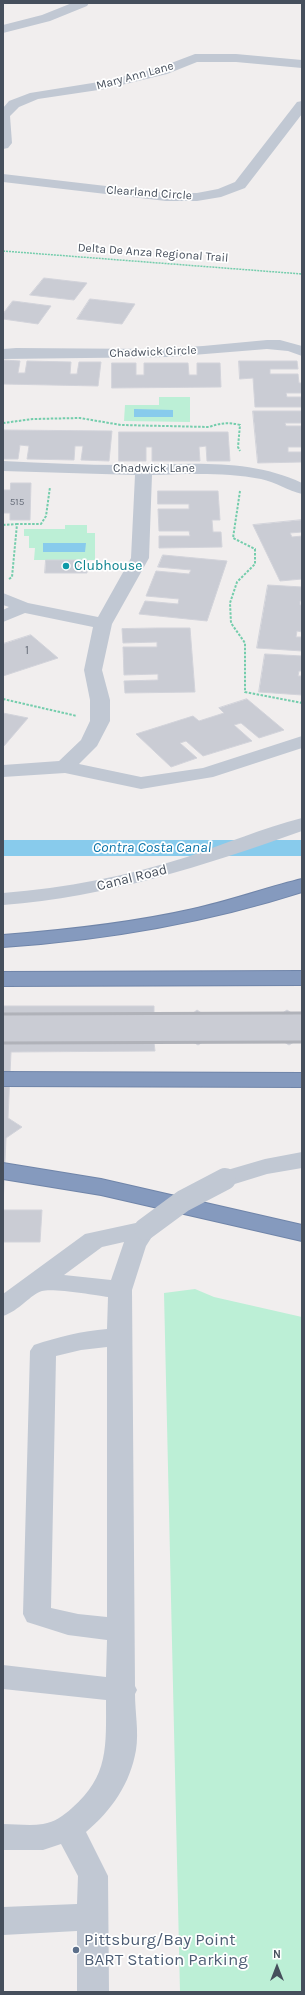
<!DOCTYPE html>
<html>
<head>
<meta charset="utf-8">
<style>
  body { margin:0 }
  #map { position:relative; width:305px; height:1995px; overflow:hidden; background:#f1eeee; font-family:Karla,sans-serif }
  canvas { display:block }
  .frame { position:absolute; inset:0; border:4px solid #464f5c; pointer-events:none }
  .north { position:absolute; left:257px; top:1947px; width:40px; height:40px; -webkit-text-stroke:3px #fff; paint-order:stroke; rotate:0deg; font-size:11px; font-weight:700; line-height:16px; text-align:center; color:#464f5c }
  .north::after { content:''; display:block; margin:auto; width:14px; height:18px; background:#464f5c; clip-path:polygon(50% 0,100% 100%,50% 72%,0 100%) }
</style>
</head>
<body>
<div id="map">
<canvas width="305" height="1995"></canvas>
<div class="frame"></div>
<div class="north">N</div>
</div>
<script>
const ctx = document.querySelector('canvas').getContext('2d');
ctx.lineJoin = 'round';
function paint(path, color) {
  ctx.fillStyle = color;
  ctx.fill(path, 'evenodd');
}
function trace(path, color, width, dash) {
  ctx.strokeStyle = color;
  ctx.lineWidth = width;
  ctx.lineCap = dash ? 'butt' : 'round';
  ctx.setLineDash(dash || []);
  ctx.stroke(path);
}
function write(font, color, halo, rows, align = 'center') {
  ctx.font = font + ' Karla,sans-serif';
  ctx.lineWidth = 3.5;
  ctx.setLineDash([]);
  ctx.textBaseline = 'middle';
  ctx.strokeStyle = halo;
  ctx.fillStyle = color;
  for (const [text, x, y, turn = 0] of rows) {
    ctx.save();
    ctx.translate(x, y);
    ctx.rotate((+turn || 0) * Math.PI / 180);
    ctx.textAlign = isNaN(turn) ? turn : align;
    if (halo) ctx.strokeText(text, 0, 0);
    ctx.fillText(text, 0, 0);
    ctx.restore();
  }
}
paint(new Path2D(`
  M159,397H190V422L124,421L125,405H159Z
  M65,525H87V533H95V560H34L35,548H29V536H24V529H65Z
  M195,1289L214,1297L302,1317V1992H180L164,1293Z`), '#bcefd6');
paint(new Path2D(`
  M134,409L173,410V417H134Z
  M43,543H86L85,552H43Z`), '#88cbec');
paint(new Path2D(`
  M3,840H302V856H3Z`), '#88cbec');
const building = new Path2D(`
  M44,278L87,283L74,300L30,295Z
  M90,299L135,304L122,324L77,319Z
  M13,301L51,306L38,324L3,319V314Z
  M3,360L20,361L18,373H25L27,361L71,362L70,374H77L79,362H101L98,386L3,384Z
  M239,361H297L298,369H270V374H298L299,383H302V393H286L287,397H302V407H255L253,378L240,379Z
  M112,363H136V375H144V363H188L189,375H197V363H220L221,387L112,388Z
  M253,411H302V423H285L286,426H302V447H288V452H302V462L258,463Z
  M3,430L112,431L109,461L81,460L83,446H75L74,460L27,459L29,446L20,445L18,459H3Z
  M119,432H228L230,461H207L206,446L199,447L200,461H152V447H146V461H119Z
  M11,483H31L30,520H10V513H3V490H10Z
  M158,491H218L220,520H212L213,532H221L222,547L159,548V536H190L189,531H159L158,509H189V504H158Z
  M302,520V532L290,533L292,537L302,536V579L280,581L253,525Z
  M163,555L227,561L207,621L139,614L145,601L178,604L179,599L146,596L156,571L189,574L191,570L158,567Z
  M46,560H87V573H45Z
  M268,585L302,587V601H300V605H302V632L297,631L296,637H302V651L257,648Z
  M156,628H190L195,692L125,693L124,681L158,680V674L124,675L123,647H157V642L123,643L122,629Z
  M31,635L58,658L3,676V644Z
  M265,654L302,656V671H299L298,676H302V695L259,692Z
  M247,699L284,730L259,738L241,723L234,725L252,741L203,756L186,741L180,743L197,758L171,767L136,734L193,716L199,721L224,713L219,708Z
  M3,713L28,718L4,746H3Z
  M3,1006H154V1014H192L197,1010L203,1014H281L287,1010L293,1014H302V1042H294L289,1045L284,1042H203L198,1045L193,1042H154L155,1051L11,1052L8,1118L22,1127L6,1138L3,1206Z
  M3,1210H42L40,1242H3Z`);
paint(building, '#caccd4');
trace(building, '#d2d3da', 1);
const highway = new Path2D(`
  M302,879V892C205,923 105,940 3,947V935C67,930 131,923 193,909C230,901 265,888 302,879Z
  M302,971V985L3,986V972Z
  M3,1072L302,1073V1087L3,1086Z
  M3,1163L101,1179L302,1225V1241L101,1195L3,1179Z`);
trace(highway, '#7085a9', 2);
trace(new Path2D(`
  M3,251L302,274`), '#74cdac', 1.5, [2, 1]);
trace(new Path2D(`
  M3,423L33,419L80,418L121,425L209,427C220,423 229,422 240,425L238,447L240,451
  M240,491L233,538L255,549V564L237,582L230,603L231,623L245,643V692L302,703
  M3,525L17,524
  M9,579L12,577L17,524H41L46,516L50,487
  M3,699L77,716`), '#74cdac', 2, [2.5, 1.5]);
paint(new Path2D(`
  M72,3H89L87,6L50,21L3,33V25L42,15Z
  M195,54H236L302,60V68L236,62H197L167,74L105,89L38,99L19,107L10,116L12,143L8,148L3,149V108L9,101L30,93L105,81L158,68Z
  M302,101V114L245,188L221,197L197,201H166L3,182V174L166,193H197L218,189L235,182L297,102Z
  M267,340H280L302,346V356L288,351L267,349L168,357L3,359V349L16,348L156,349L203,346Z
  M3,461C44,463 84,465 125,465C184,465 247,457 302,483V494C288,491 276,482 261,479C225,472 188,474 152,475L149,558L112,624L102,670L110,700V721L97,746L79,764L141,777L203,768L302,736V748L213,777L141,789L65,773L3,777V765L59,761L81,740L90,721V700L84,670L93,627L25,613L3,622V610L9,607L3,605V593L28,603L98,617L131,558L135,475L3,471Z
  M302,818V831C203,866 108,897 3,905V893C66,888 127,876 187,857C225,844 263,828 302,818Z
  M302,1152V1168L267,1174L225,1187L217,1185L213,1179L217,1173L265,1159Z
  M145,1221L154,1223L157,1229L146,1246L132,1290L135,1686L137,1690L135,1694C135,1712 139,1732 136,1750C130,1784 112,1810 86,1832L108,1876L109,1992H77V1931L3,1935V1907L77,1904L78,1876L61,1844L43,1850H3V1824C16,1824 30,1826 43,1824C55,1822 63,1816 72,1808C109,1776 106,1746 106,1700L3,1689V1665L106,1677L107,1640L68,1635L27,1622L23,1614L30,1351L34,1345C58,1337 82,1331 107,1329L108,1297C95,1295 53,1288 42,1291C31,1294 19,1311 3,1316V1294L85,1234ZM124,1242L111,1280L64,1275L102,1247ZM107,1347V1617L78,1614L51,1608L56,1356L81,1350Z`), '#c1c8d3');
paint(highway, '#859abe');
trace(new Path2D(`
  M3,1014L302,1013
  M3,1043L302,1042`), '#b0b2b9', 3);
trace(new Path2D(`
  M145,1229L183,1201L225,1179`), '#c1c8d3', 22);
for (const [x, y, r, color] of [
  [66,566,4,"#0f9aa8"],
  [76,1950,4,"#5c6f8a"]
]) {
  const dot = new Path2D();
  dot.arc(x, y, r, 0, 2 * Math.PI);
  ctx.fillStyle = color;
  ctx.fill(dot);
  trace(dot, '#fff', 1.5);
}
write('10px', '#676e7a', null, [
  ["515",17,502]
]);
write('12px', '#464f5c', '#fff', [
  ["Mary Ann Lane",135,76,-15],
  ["Clearland Circle",149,193,4],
  ["Delta De Anza Regional Trail",153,253,4],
  ["Chadwick Circle",153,352,-2],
  ["Chadwick Lane",154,469]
]);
write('12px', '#676e7a', null, [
  ["1",27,651]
]);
write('14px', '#0d838f', '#fff', [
  ["Clubhouse",74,566]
], 'left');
write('14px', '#464f5c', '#fff', [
  ["Canal Road",132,878,-14]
]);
write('italic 15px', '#0b75aa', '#fff', [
  ["Contra Costa Canal",152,848]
]);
write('17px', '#4e5e75', '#fff', [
  ["Pittsburg/Bay Point",84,1940],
  ["BART Station Parking",84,1960]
], 'left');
</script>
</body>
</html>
